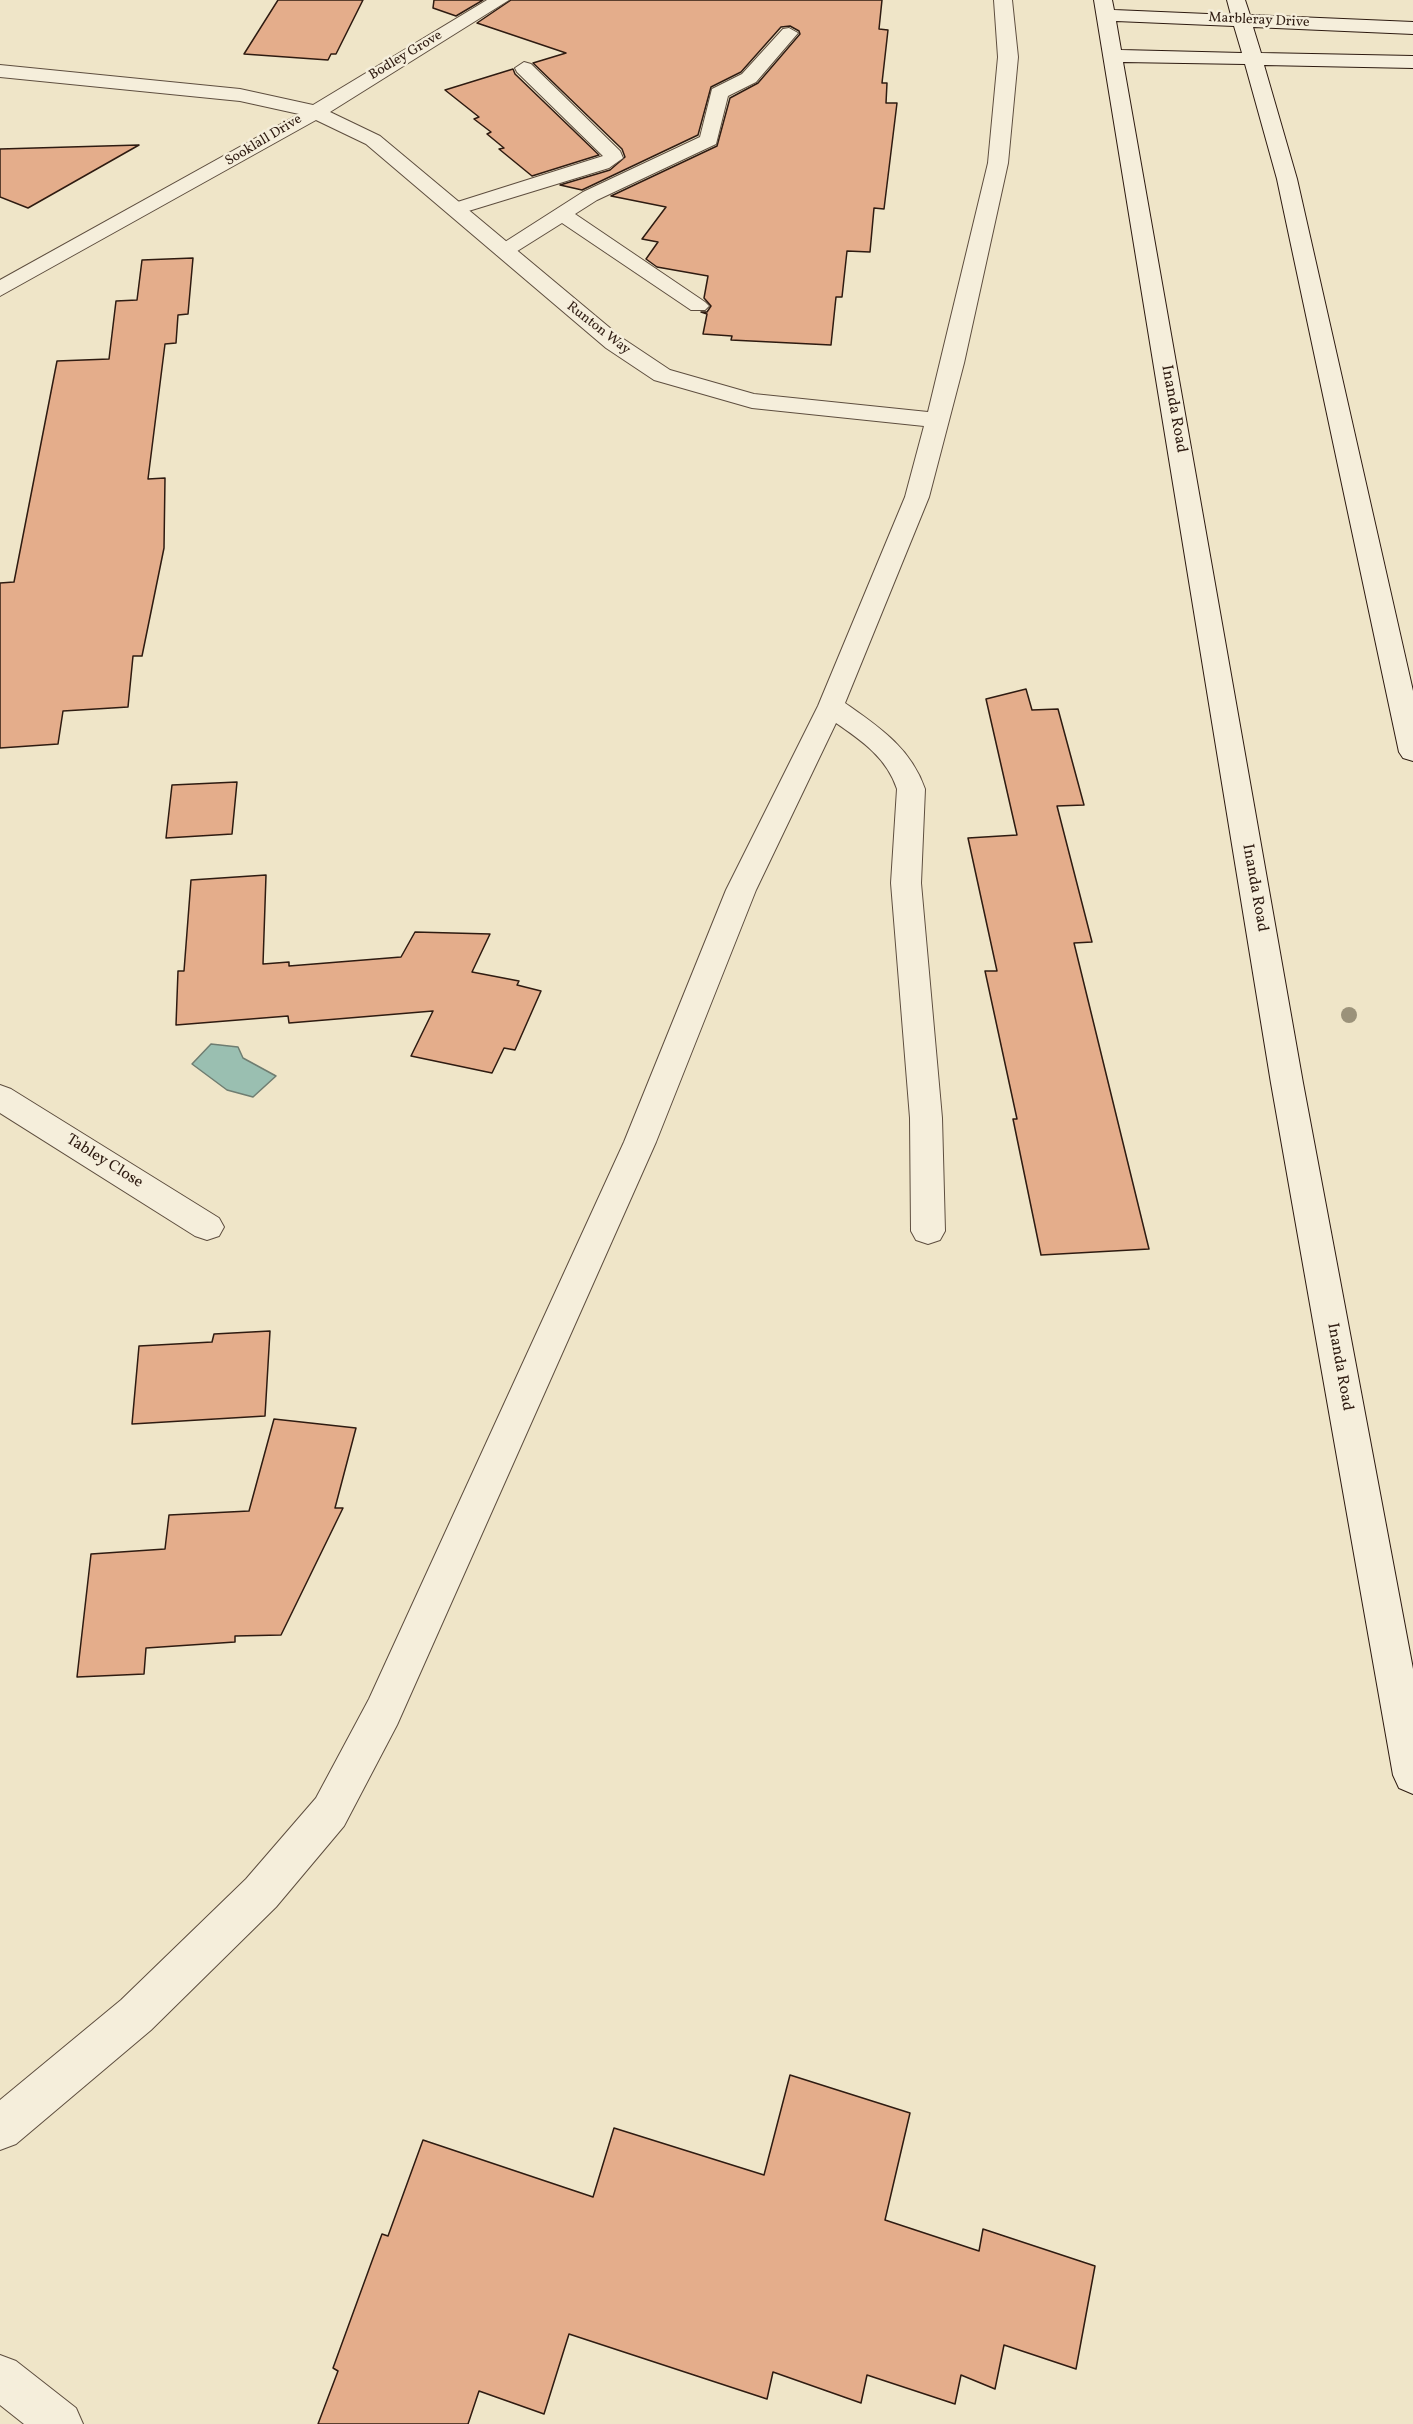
<!DOCTYPE html>
<html>
<head>
<meta charset="utf-8">
<style>
  body { margin:0 }
  canvas { display:block; background:#efe5c8 }
</style>
</head>
<body>
<canvas width="1413" height="2424"></canvas>
<script>
const ctx = document.querySelector('canvas').getContext('2d');
ctx.lineJoin = 'round';
function paint(path, color) {
  ctx.fillStyle = color;
  ctx.fill(path, 'evenodd');
}
function trace(path, color, width, dash) {
  ctx.strokeStyle = color;
  ctx.lineWidth = width;
  ctx.lineCap = dash ? 'butt' : 'round';
  ctx.setLineDash(dash || []);
  ctx.stroke(path);
}
function write(font, color, halo, rows, align = 'center') {
  ctx.font = font + ' Vollkorn,serif';
  ctx.lineWidth = 5;
  ctx.setLineDash([]);
  ctx.textBaseline = 'middle';
  ctx.strokeStyle = halo;
  ctx.fillStyle = color;
  for (const [text, x, y, turn = 0] of rows) {
    ctx.save();
    ctx.translate(x, y);
    ctx.rotate((+turn || 0) * Math.PI / 180);
    ctx.textAlign = isNaN(turn) ? turn : align;
    if (halo) ctx.strokeText(text, 0, 0);
    ctx.fillText(text, 0, 0);
    ctx.restore();
  }
}
const water = new Path2D(`
  M211,1044L238,1047L243,1058L276,1076L253,1097L227,1090L192,1064Z`);
paint(water, '#9abfb1');
trace(water, '#6f7d71', 1.5);
const building = new Path2D(`
  M278,0H363L336,54H331L328,60L244,54Z
  M434,0H483L456,16L433,8Z
  M511,0H882L879,29L888,30L882,83H887L886,103H897L884,209L874,208L870,252L847,251L842,297H836L831,345L731,340L732,336L703,334L707,314L701,312H707L711,306L704,298L708,276L657,267L646,259L658,242L642,239L666,207L611,196L717,146L730,98L758,83L800,34L799,31L790,26L781,27L741,72L711,87L698,135L582,190L560,185L610,170L625,157L622,149L533,63L566,53L477,23Z
  M513,69L515,74L599,155L532,176L499,149L504,148L487,134L491,132L474,119L479,117L445,90Z
  M139,145L28,208L0,197V149Z
  M193,258L188,314L178,315L176,343L165,344L148,479L165,478L164,548L142,656H133L128,707L63,711L58,744L0,748V583L14,582L57,361L109,359L116,301L137,300L142,260Z
  M1026,689L1032,710L1058,709L1084,805L1057,806L1092,942L1074,943L1149,1249L1041,1255L1013,1119H1017L985,971H997L968,838L1017,835L986,699Z
  M237,782L232,834L166,838L172,785Z
  M266,875L263,964L289,962V966L401,957L415,932L490,934L472,972L519,981L517,985L541,991L515,1050L504,1048L492,1073L411,1056L433,1011L289,1023L288,1016L176,1025L178,971H184L191,880Z
  M270,1331L265,1416L132,1424L139,1346L212,1342L214,1334Z
  M274,1419L356,1428L335,1508H343L281,1635L235,1636V1642L146,1648L144,1674L77,1677L91,1554L165,1549L169,1515L249,1511Z
  M790,2075L910,2113L885,2220L979,2251L983,2229L1095,2266L1076,2369L1004,2345L995,2389L961,2375L955,2404L867,2375L861,2403L773,2372L767,2399L569,2334L544,2414L479,2391L468,2424H318L338,2371L333,2368L372,2261L382,2234L388,2236L423,2140L593,2197L614,2128L764,2175Z`);
paint(building, '#e4ad8b');
trace(building, '#2e1b11', 1.5);
const lane = new Path2D(`
  M789,28L798,33L756,82L728,96L716,144L597,200L575,214L705,302L709,306L705,310H691L562,223L511,255H497L494,251L497,247L583,192L700,137L712,89L742,74L783,29Z
  M524,62L531,64L620,151L623,158L609,168L462,213H448L445,209L448,205L603,156L517,72L515,68Z
  M0,2355L16,2361L76,2408L83,2424H24L0,2405Z`);
const street = new Path2D(`
  M487,0H509L330,112L380,136L622,338L670,370L754,394L928,412L988,163L998,57L994,0H1012L1018,57L1008,163L964,363L929,497L845,703C879,727 911,748 925,789L921,883L942,1118L945,1231L940,1240L928,1244L916,1240L911,1231L910,1118L891,883L897,789C887,758 862,741 836,723L756,890L656,1142L397,1725L344,1826L276,1907L151,2030L16,2144L0,2150V2100L121,2000L246,1879L316,1798L369,1699L624,1142L726,890L818,706L905,497L924,426L752,408L654,380L606,348L366,144L316,120L0,296V280L299,114L240,101L0,77V65L240,89L313,105Z
  M0,1085L11,1089L219,1218L224,1227L219,1236L207,1240L195,1236L0,1113Z`);
const secondary = new Path2D(`
  M1094,0H1112L1114,10L1231,15L1227,0H1245L1250,15L1413,22V34L1253,27L1261,53L1413,56V68L1264,65L1297,179L1413,691V761L1403,758L1399,752L1277,179L1245,64L1123,62L1303,1083L1413,1669V1794L1399,1788L1393,1775L1271,1083ZM1116,21L1234,26L1242,53L1121,50Z`);
trace(lane, '#5e4e3f', 2);
trace(street, '#5e4e3f', 2);
trace(secondary, '#2e1b11', 2);
paint(lane, '#f5eedb');
paint(street, '#f5eedb');
paint(secondary, '#f5eedb');
ctx.fillStyle = '#9b927a';
for (const [x, y] of [
  [1349,1015]
]) {
  ctx.beginPath();
  ctx.arc(x, y, 8, 0, 2 * Math.PI);
  ctx.fill();
}
write('14px', '#2e1b11', '#f5eedb', [
  ["Marbleray Drive",1259,21,3],
  ["Bodley Grove",406,56,-31],
  ["Sooklall Drive",264,141,-31],
  ["Runton Way",598,329,38]
]);
write('16px', '#2e1b11', '#f5eedb', [
  ["Inanda Road",1173,409,80],
  ["Inanda Road",1254,888,80],
  ["Tabley Close",104,1162,32],
  ["Inanda Road",1339,1367,80]
]);
</script>
</body>
</html>
